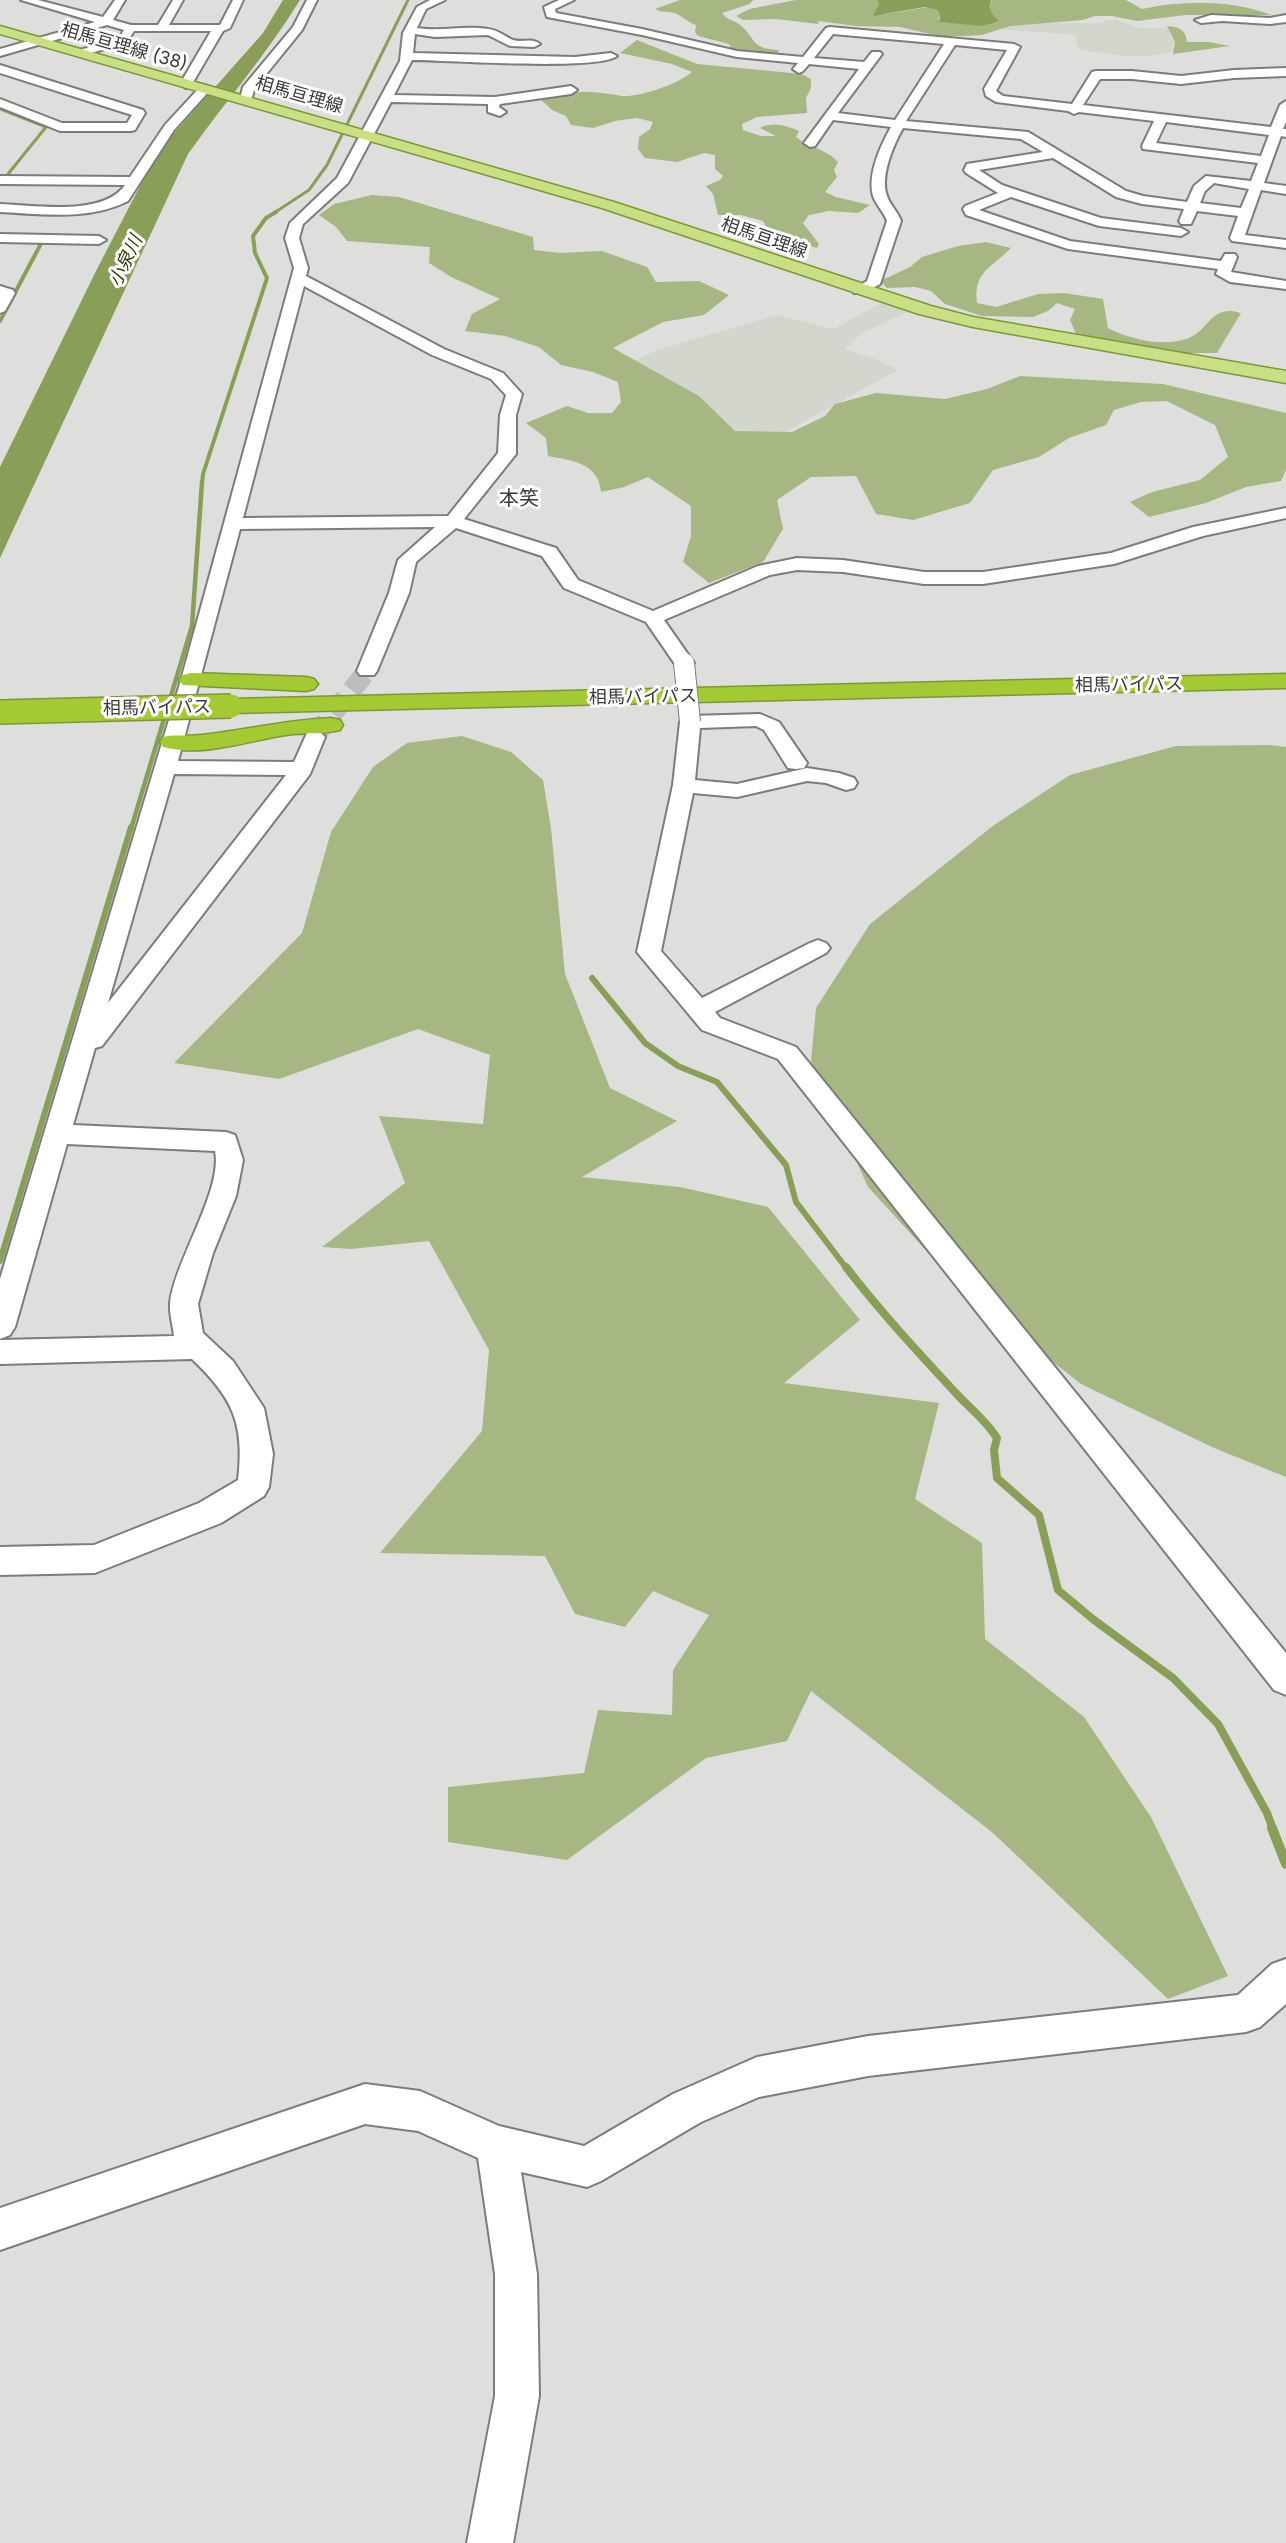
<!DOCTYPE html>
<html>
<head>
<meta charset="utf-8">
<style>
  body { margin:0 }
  canvas { display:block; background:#dedfdc }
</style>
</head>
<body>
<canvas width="1286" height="2543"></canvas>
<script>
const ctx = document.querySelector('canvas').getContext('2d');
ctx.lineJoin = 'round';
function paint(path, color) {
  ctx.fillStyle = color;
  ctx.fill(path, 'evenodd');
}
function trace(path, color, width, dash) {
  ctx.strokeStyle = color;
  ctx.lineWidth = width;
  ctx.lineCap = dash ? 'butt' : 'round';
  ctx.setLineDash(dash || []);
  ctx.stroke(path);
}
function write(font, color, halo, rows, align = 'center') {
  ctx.font = font + ' Inter,"Noto Sans JP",sans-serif';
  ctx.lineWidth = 6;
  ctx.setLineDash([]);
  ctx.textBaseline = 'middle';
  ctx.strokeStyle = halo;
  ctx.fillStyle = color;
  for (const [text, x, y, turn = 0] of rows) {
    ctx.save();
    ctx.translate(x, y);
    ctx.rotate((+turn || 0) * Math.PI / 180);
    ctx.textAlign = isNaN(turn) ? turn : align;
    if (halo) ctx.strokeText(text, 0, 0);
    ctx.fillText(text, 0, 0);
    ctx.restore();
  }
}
paint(new Path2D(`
  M1102,20H1116L1140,28H1167L1172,32L1171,37L1176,42L1171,47L1175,51L1149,56H1126L1080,50L1076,43V35L1001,29L1008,26L1039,23H1105Z
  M881,303L907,312L861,334L845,349L875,359L898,370L759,446L634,361L657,350L777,315L834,329Z`), '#d3d6cc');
paint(new Path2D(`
  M680,0H753L750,4L722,13C727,20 733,20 739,24C758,39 748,48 779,50L777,54C761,56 747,56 732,50L729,44L698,36L695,32L696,25C688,23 682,15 674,13C667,11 662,13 655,9Z
  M796,0H880L877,13L886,14L928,7L946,11L938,18L940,22L989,24L994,18L987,8L988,2L993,0H1126L1142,9C1186,0 1230,0 1272,15H1185L1137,21L1112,16H1095L1083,20L1010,26L982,35L963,36H939L900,27L855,26L819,21L818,24L776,19L743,20L736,16L749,9Z
  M1167,26C1178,27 1186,29 1187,42H1209L1230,46L1173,54L1175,42Z
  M637,40L697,64L802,74L811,79V88L806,98L807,113L757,117L742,124L743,130L761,136H776L760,128C773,121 787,126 799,131L796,137C809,148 827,149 838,162L834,170L837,177L825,192L836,197L870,205L858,213L829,211L809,215L803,223L819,244L817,248L784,238L759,240L738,234L746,231L768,230L763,221L741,215H718L713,194L706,186L720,180L723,176L715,169V155L704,153L677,162L645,158L638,149L639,137L650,129L653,122L637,118L615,121L593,128L571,125L566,116L552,110L538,97C552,95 567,92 580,92C595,91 608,94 622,96C641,97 678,84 692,72L672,64L620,53Z
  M372,195L399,197L533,237L534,250L560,253L602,251L647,267L656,282L699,281L729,295L704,315L663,322L613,348L699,396L735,431L792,432L825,416L835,404L876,393L945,399L987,389L1020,376L1163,384L1286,413V470L1281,481L1246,487L1206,503L1149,517L1130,502L1152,492L1200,480L1228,457L1215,425L1167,401L1141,402L1114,410L1106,425L1069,438L1039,457L993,470L970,503L913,520L876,514L856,476L811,477L777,500L783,529L763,562L709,583L683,562L691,536V506L648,477L624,487L601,492C598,462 572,461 548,456L546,438L526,423L567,406L588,413H612L621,402L618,382L593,372L561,365L539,347L505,336L465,331L472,314L500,299L451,277L429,263L430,247L347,241L336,227L319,215L334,204Z
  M986,242L1011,248C992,268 973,271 977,303L996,307L1038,294L1064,293L1103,299L1108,328C1129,339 1162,347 1186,339C1209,332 1210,303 1241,313L1217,353H1177L1076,334L1070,320L1075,309L1057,303L1048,311L1033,317L982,316L945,304L931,291L915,287L887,288L880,281L910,267L922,257L958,246Z
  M462,736L511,752L543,780L551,828L565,974L610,1088L677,1121L582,1177L680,1187L768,1207L860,1320L784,1383L939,1403L915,1499L982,1543L985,1639L1084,1717L1151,1817L1228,1976L1168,1999L993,1833L811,1691L787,1741L706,1758L567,1860L448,1842V1787L584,1773L598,1710L672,1715L673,1670L709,1615L653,1591L625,1627L575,1614L545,1556L380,1553L482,1431L489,1350L429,1241L351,1249L322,1247L405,1183L379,1116L483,1124L490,1055L418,1029L279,1079L174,1063L302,933L331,832L373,767L407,743Z
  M1270,745L1286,747V1477L1214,1448L1081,1384L964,1292L868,1187L811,1061L816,1008L870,924L994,825L1070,775L1176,746Z`), '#a6b783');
paint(new Path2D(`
  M283,0H300C267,54 225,102 188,154L0,558V467L96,271L140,186L169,139L263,33Z
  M878,0H991L989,6L992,14L999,21L983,26L939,22L940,15L938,10L925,7L873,16L879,4Z`), '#899f59');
trace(new Path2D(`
  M0,109L46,127L0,184
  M274,213L309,190L327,165L408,0`), '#899f59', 3);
trace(new Path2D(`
  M0,321L45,236
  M202,484L203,474L267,278L255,253L253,236L266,218L276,212`), '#899f59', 4);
trace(new Path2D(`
  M131,829L192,626L202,482`), '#899f59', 4.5);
trace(new Path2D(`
  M592,978L645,1043L678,1066L717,1082L786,1165L796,1202L847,1269
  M0,1261L131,827`), '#899f59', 6);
trace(new Path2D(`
  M846,1267C879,1310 916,1350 953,1390C967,1406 985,1419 997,1438L994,1450L997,1478L1039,1515L1058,1590L1094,1620L1173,1678L1218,1724L1267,1813L1273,1829`), '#899f59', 8);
trace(new Path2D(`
  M1272,1828L1286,1864`), '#899f59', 10);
trace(new Path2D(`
  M314,737L367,671`), '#bdbebb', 20, [20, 10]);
const minor = new Path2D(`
  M21,0H38L103,17L115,0H125L113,20L131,25H158L173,0H183L169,25H220L233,0H243L230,28L223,31L192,84L186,88L180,84L211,31H134L127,42L85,55H77V51L119,38L124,30L107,25L0,56V49L95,22Z
  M307,0H317L302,30L255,88L250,102H242L240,99L243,87L293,27Z
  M430,0H445L426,9L417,28C441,32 464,25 488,29C498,30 504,36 513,40C522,43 532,37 540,44L534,47L510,46L488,35L435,37L415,34L413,53L575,57L611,53L617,56C599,71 444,60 412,60L394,95L495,97L571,86L577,90L571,94L500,104L499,107L506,112L500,116L488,112V104L391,102L348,183L303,224L299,238L308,268L306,276L444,349L503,373L522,394L516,415V454L464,519L556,548L578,580L653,611L758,566L797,558L843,560L924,572H983L1111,553L1193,527L1286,508V518L1203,536L1114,564L983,584H924L843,572L797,570L770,575L664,620L694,663L691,667H677L646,622L564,588L542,556L456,528L416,562L409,593L377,671L374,675H360L357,671L389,593L398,560L435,527L240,529L178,761L294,762L307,733L314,731L321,733L325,737L310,774L102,1046L95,1048L73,1125L226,1132L235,1135L243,1160L236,1196L213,1253L198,1304L203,1333L233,1361L264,1408L273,1454L269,1487L264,1496L221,1523L95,1573L0,1575V1547L94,1545L199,1503L238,1480C245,1423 232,1397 192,1359L0,1364V1340L174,1336C173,1326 169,1313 170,1303C175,1260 223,1190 215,1151L67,1144L15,1327L10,1335L0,1339V1279L181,680L294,268L285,238L290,223L337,178L400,61L403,33L417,7ZM304,286L432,355L491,379L506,395L500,415L498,453L448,516L243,518ZM174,774L286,775L108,1003Z
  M559,0H574L555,9L556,13L642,29L737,51L803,57L826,28L830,27L1014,44L1020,47L996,91L1003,96L1072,104L1092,72L1096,71H1132L1181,76L1234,70L1286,68V76L1234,78L1181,84L1132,79H1100L1083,105L1271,127L1280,105L1286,101V122L1283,129H1286V137L1281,136L1264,183L1286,186V194L1261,190L1245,235L1286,240V248L1232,241L1230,238L1238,216L1197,211L1191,224H1181L1179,221L1184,209L1142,204L1116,197L1053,158L979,170L1002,185L1101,218L1181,228L1188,232L1181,236L1099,226L1011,197L979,210L1070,241L1221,261L1225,254H1235L1237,257L1231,272L1286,281V289L1230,282L1216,274L1218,269L1068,249L966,215L963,209L965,206L998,193L966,173L964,170L967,164L1043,152L1021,139L903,128C893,146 880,176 887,196C890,205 898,212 901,221L880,284L864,293H854L852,290L867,281L887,221C884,212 876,205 873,196C867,174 881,145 891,127L833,120L815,146L810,147L804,143L859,69L809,64L803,71L799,73L793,69L798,63L737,57L642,35L547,17L544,7ZM833,34L944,44L895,120L838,113L882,54L880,52H872L864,62L814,58ZM955,45L1007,50L984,89L986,96L996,102L1068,111L1074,114L1079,112L1154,121L1142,146L1143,149L1258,163L1251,181L1206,176L1194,186L1187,202L1143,196L1126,191L1028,132L906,121ZM1166,122L1269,135L1261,156L1156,143ZM1214,183L1249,189L1241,208L1200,203L1205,191Z
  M1211,15L1270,18L1286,15V22L1270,24L1222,21L1201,23L1195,20Z
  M0,65L143,110L145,113L135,130L131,131H60L0,107V99L62,123H127L132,115L0,73Z
  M205,85L211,89L174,130L128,201C89,221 42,214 0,212V204C35,205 103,217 125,185L0,184V176L130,177L165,125L201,86Z
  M0,234L99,236L106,240L99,244L0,242Z
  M0,286L13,290L15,293L5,311L0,313Z
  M760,714L779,722L807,763L804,768L796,769L788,768L764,730L756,726L700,728L695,780L737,784L807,768L839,773L854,778L857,783L854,788L846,790L826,783L807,781L737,797L693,793L661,951L702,998L810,943L818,940L826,943L830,948L826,953L715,1012L720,1018L796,1047L1286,1653V1695L1274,1690L778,1059L702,1030L637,952L673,785L680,722L683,718L690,716Z
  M1286,1959V2004L1260,2027L1246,2032L868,2076L759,2097L701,2122L601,2181L587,2187L521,2172L537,2274L539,2396L513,2543H467L495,2396V2274L478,2158L418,2131L365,2124L0,2250V2208L365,2084L420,2091L499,2126L584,2146L673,2094L757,2057L868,2036L1238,1995L1272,1964Z`);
const major = new Path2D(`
  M0,26L614,202L931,306L973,317L1286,371V383L973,327L919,314L602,208L0,34Z`);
const highway = new Path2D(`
  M191,673L306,677L314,679L318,684L314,689L306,691L183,685L179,680L183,675Z
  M1286,674V688L231,713L223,711L219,706L223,701L231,699Z
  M331,718L340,720L343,725L340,730C324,734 309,733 293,734C251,739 206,758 163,747L160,742L163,737C176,734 188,737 201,735C245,730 287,720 331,718Z`);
trace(minor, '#7c7d7a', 4);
trace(major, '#7e9736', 3);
trace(highway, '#7e9736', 3);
paint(minor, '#fff');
paint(major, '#c8df86');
paint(highway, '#a3c935');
const minorBridge = new Path2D(`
  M684,663L690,722`);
const highwayBridge = new Path2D(`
  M0,712L231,706`);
trace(minorBridge, '#7c7d7a', 22, []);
trace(highwayBridge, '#7e9736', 26, []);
trace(minorBridge, '#fff', 20);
trace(highwayBridge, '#a3c935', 23);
write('18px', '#3a3a39', '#fff', [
  ["相馬亘理線 (38)",124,47,16],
  ["相馬亘理線",299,95,16],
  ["相馬亘理線",764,238,19],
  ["相馬バイパス",1129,685,-1],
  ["相馬バイパス",643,697,-1],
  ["相馬バイパス",157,708,-1]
]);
write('italic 18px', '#2b3801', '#fff', [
  ["小泉川",126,261,-65]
]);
write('20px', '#3a3a39', '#fff', [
  ["本笑",519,499]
]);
</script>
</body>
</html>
